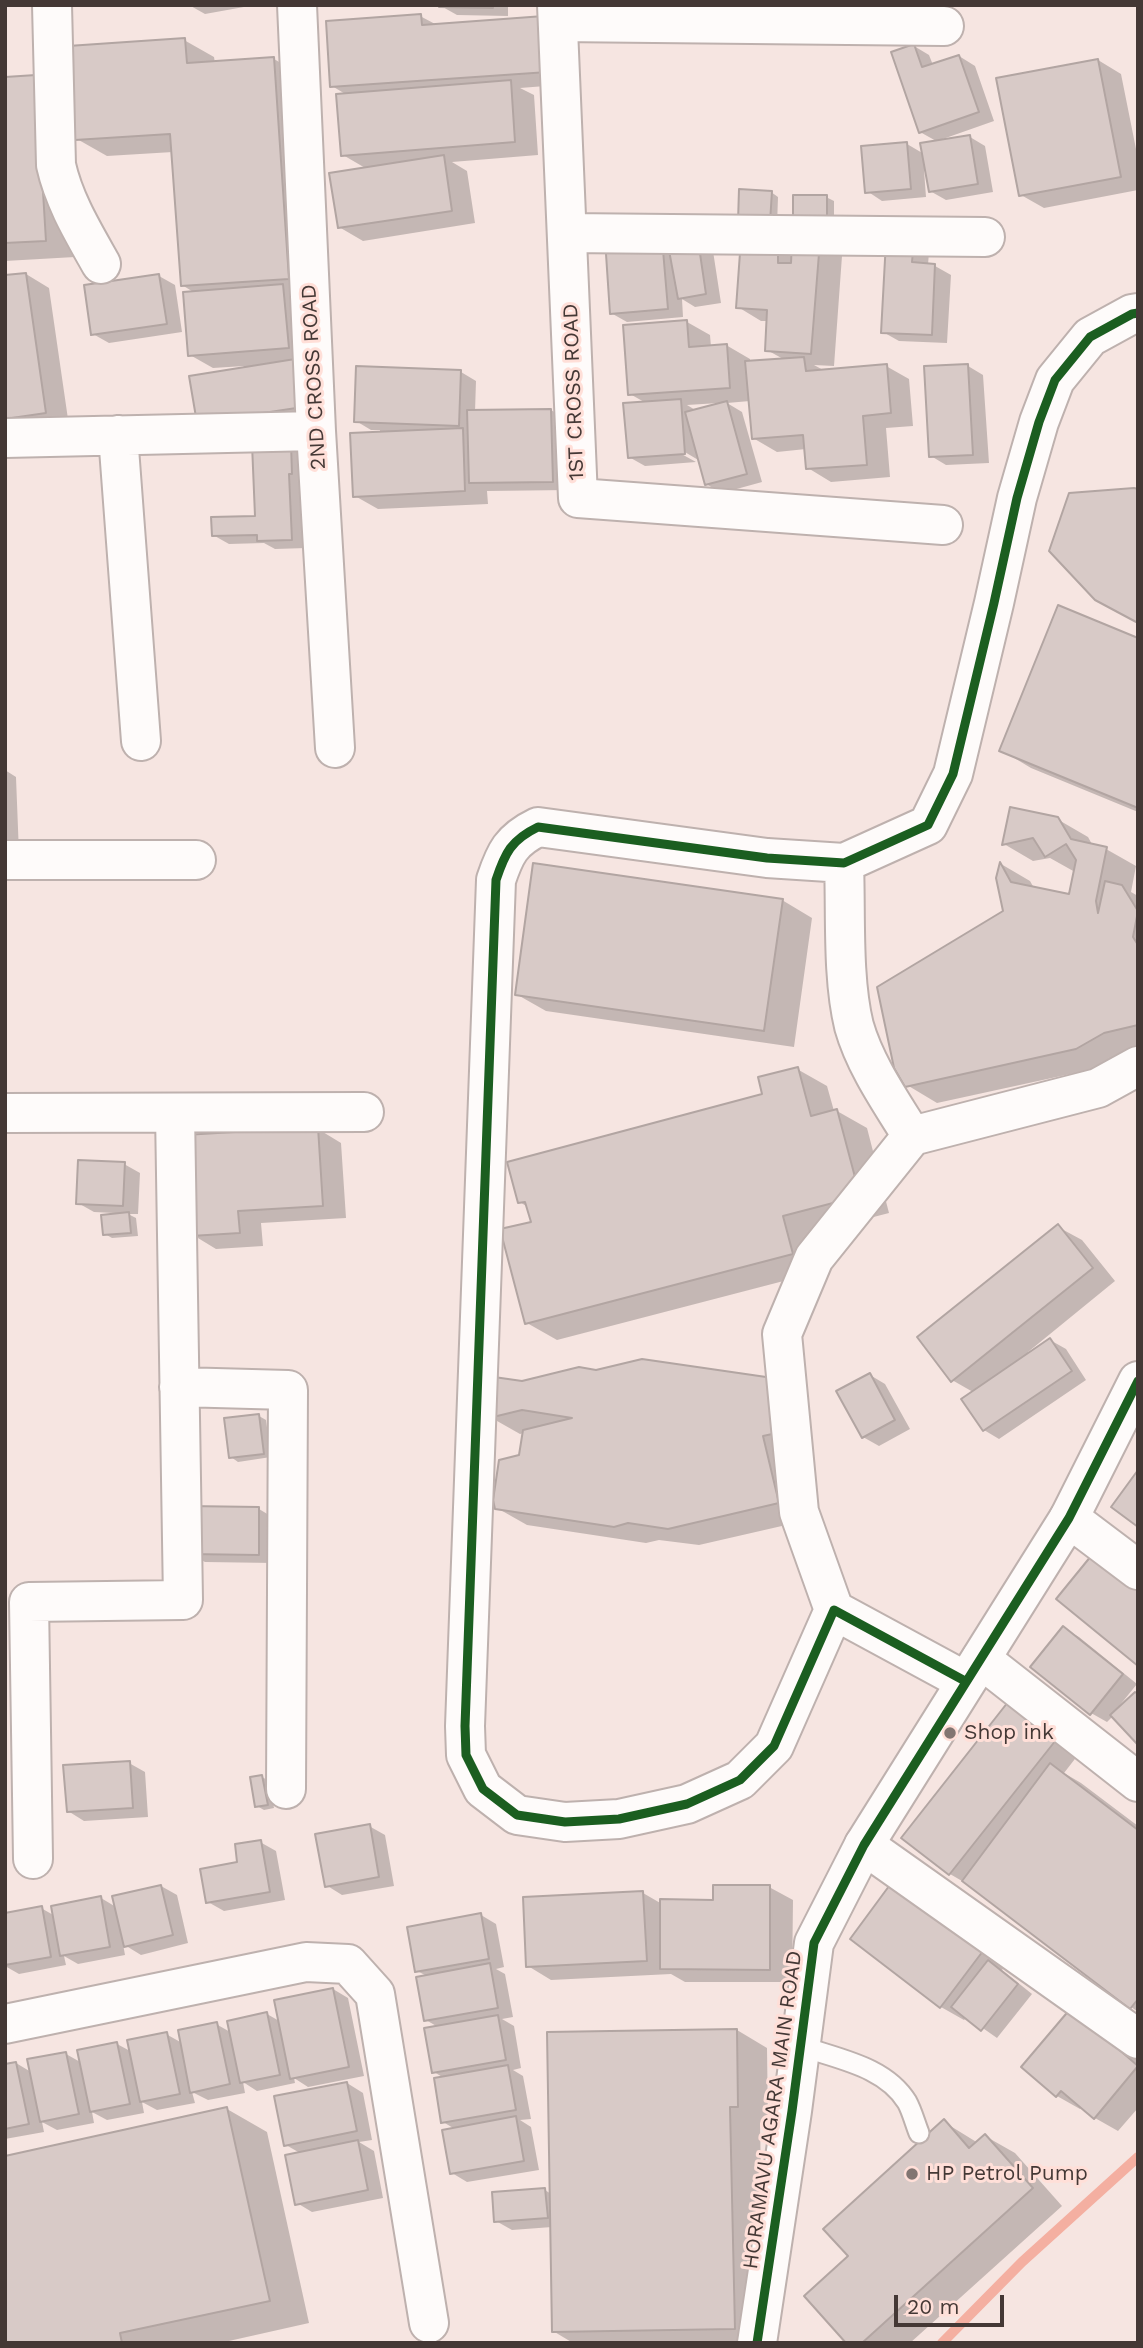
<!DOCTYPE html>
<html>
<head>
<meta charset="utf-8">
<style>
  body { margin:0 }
  #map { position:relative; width:1143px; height:2348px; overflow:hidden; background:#f6e5e1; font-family:"Work Sans",sans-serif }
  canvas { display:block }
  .frame { position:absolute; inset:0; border:7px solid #443835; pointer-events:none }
  .scale { position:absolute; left:894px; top:2295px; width:110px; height:32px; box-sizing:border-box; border:4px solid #443835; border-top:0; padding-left:9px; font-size:21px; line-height:24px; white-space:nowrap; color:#443835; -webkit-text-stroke:5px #ffdfd8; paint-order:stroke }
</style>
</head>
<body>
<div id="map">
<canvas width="1143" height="2348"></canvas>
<div class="frame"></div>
<div class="scale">20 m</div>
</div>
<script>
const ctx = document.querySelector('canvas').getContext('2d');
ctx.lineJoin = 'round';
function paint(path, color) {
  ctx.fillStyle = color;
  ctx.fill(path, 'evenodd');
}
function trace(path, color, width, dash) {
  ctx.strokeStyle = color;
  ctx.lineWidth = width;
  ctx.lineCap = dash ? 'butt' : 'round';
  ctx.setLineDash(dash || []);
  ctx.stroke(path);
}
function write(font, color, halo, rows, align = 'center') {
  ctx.font = font + ' "Work Sans",sans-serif';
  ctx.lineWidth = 6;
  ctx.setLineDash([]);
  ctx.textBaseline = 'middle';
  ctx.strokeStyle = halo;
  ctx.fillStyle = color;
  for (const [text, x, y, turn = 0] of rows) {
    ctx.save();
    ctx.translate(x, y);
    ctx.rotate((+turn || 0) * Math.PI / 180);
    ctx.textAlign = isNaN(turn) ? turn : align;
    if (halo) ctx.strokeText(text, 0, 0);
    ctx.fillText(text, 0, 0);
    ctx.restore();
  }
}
paint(new Path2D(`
  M189,5H255L205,14Z
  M508,5V16L457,15L441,6Z
  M420,16L437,25L571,84L520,88L534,95L538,155L452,162L467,171L475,223L363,241L339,227L367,169L343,155L347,95L332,86Z
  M184,40L214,57L215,63L274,59L303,76L318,415L214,431L244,366L213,368L190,355L195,293L182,285L173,152L107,156L77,139Z
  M914,46L929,55L933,65L959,56L975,66L994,121L940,140V142L970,137L985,146L993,192L946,200L930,191L927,169L924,170L926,197L882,201L867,191L907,144L924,154L938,142L920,132Z
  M1098,60L1121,74L1138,159V190L1044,208L1021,195Z
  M5,78L75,257L5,261Z
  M771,192L778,197L777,226L747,225Z
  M794,197H826L834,201V225Z
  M743,240L819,242L842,256L834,366L814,365L825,371L886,366L909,379L913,426L886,428L890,477L831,482L808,468L806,449L777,452L753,438L750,401L727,403L742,412L762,482L722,493L706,484L700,461L678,448L676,451L696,462L645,466L629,457L646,403L630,394L687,322L710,335L711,347L726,345L750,359V363L785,360L767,350L768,321H761L738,307ZM719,403L697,411L687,405Z
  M607,241L713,251L721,303L695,307L682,299L683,317L627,322L611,313Z
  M887,242L929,252L928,265L935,266L951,275L947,343L899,341L883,332Z
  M26,274L49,288L69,426L5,431Z
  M159,276L175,285L182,332L109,343L93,334Z
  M968,366L983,375L989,463L946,465L931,456Z
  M461,372L476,381L475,412L551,410L567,420L569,490L487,491L488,504L378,509L355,496L380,433V430H371L356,421Z
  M290,444L306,454L307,548L275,549L264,543L229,544L213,535L257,517Z
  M1138,639V812L1031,768L1001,750Z
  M5,770L16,777L19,854L5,855Z
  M1057,819L1088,837L1093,846L1106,849L1136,866L1131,892L1138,896V1048L1107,1066L937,1103L907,1085L1005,912L1001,864L1030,881L1034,888L1070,896L1075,872L1050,858L1033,861L1004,844Z
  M782,900L812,918L794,1047L546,1011L516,994Z
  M797,1069L827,1086L834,1111H837L867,1128L889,1213L812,1233L822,1271L557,1340L527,1323L533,1223L529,1208L520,1202L765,1096Z
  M318,1129L341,1143L346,1218L261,1223L263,1246L216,1249L193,1235Z
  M124,1164L140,1173L138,1214H128L136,1218L138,1236L112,1238L105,1234L114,1213L94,1212L78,1203Z
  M1058,1227L1082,1240L1115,1281L1028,1352L1029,1354L1050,1340L1066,1349L1086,1380L999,1439L984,1430L973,1392L952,1380Z
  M642,1361L806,1450L808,1520L699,1545L659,1540L646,1543L527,1525L497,1508L521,1457L524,1433L520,1434L490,1417L522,1383L596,1372Z
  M870,1375L885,1384L910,1429L879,1446L863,1437Z
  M259,1416L266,1420L271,1457L238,1462L231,1457Z
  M259,1509L274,1518V1563L205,1562L189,1553Z
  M1063,1628L1079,1637L1137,1684L1120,1705L1122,1707L1107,1722L1091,1713Z
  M1009,1705L1078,1755L1064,1773L1081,1783L1138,1826V2012L974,1888L950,1874L904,1837Z
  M129,1763L145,1772L148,1817L84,1821L68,1811Z
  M262,1777L269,1781L274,1808L264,1810L257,1806Z
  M369,1826L385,1835L394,1886L342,1895L326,1885Z
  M260,1842L276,1851L285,1900L224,1911L208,1902Z
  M893,1884L1005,1966L1002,1970L1032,1994L997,2038L967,2017L964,2020L941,2007L852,1939Z
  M161,1886L177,1895L188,1943L141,1955L123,1944L125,1955L78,1964L64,1956L66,1965L19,1974L5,1966V1915L41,1908L55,1916L101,1898L116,1907Z
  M769,1887L793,1900L792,1982H685L671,1974L551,1980L528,1966L643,1893L662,1904L715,1901Z
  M481,1915L496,1924L504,1967L496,1969L505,1974L513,2017L502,2019L514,2026L521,2068L513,2070L523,2076L531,2119L520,2120L531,2127L539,2170L467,2182L452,2173L455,2129L443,2122L444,2078L434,2072L438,2027L426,2020L427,1976L417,1971Z
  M333,1989L348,1998L364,2076L308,2087L294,2078L295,2083L257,2091L243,2082L245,2093L208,2100L192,2092L195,2103L157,2110L142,2102L144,2113L107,2120L92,2112L94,2123L57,2130L42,2122L44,2132L5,2139V2066L16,2063L31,2072L66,2054L82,2063L117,2044L132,2052L166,2034L182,2043L216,2024L232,2033L267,2014L281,2022Z
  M1095,2024L1138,2061V2108L1118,2131L1095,2118L1082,2107L1080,2109L1057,2096L1024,2067Z
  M737,2030L767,2048L768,2123H760L764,2343H573L553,2331L552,2227L512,2230L496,2221L545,2190L551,2194Z
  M347,2083L363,2093L372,2140L359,2142L374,2151L383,2198L312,2212L297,2203L300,2153L286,2145Z
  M227,2109L267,2132L309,2323L220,2343H5Z
  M944,2122L978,2143L985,2136L1015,2153L1062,2206L910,2343H849L850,2256Z`), '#0003');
trace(new Path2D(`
  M942,2343L1022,2262L1138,2157`), '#f4afa1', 10);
const building = new Path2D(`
  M439,5H493V8L439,7Z
  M421,14L422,25L544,16L548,72L330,87L326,21Z
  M185,38L187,63L274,57L289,279L181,286L170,134L75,140L68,46Z
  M914,44L922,67L959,55L979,112L919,133L891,52Z
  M1098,59L1121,177L1019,196L996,78Z
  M36,75L46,241L5,243V77Z
  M511,80L515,142L341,156L336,94Z
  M970,135L978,184L929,192L920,143Z
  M907,142L911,189L865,193L861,146Z
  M444,155L452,211L338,228L329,173Z
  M739,189L772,191L770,223L738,222Z
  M793,195H827V221L793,222Z
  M662,238L668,309L610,314L605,239Z
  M741,239L778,240V263H791L792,239L820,241L811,354L765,351L767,310L736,308Z
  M698,240L706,294L678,299L668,245Z
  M886,241L914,242L912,262L935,264L932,335L881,333Z
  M26,273L46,413L5,419V275Z
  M159,274L167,324L91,335L84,285Z
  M283,284L289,348L188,356L183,292Z
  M687,320L689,347L727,344L730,388L628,395L623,325Z
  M804,357L806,371L887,364L891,413L863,416L867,465L806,469L803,435L752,439L745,361Z
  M295,359L303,407L197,423L189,376Z
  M968,364L973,455L929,457L924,366Z
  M356,366L461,370L459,426L354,422Z
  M681,399L685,454L628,458L623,403Z
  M727,401L747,474L705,485L685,412Z
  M551,409L553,482L469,483L467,410Z
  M463,428L465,491L353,497L350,433Z
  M291,443L292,474H289L292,540L257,541V535L212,536L211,517L255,516L252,444Z
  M1134,488L1138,489V623L1095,600L1049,551L1069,493Z
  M1058,605L1138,638V808L999,751Z
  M1010,807L1058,817L1071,839L1107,847L1096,901L1098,913L1105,881L1122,885L1138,911L1133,937L1138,945V1025L1104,1033L1076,1049L905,1087L894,1068L877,987L1003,911L996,878L1000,862L1011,882L1069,894L1076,860L1066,844L1045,857L1033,838L1002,845Z
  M533,863L783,899L764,1031L515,995Z
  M798,1067L811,1116L837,1109L860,1196L783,1216L793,1254L525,1324L500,1229L531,1222L525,1202L518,1203L507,1162L762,1094L758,1077Z
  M318,1127L323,1206L238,1211L240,1233L191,1236L184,1135Z
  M78,1160L125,1162L123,1206L76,1204Z
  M129,1212L131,1233L103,1235L101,1215Z
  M1058,1224L1093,1268L951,1382L917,1337Z
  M1050,1338L1072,1371L983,1431L961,1399Z
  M642,1359L773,1378L777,1433L763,1436L779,1503L668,1529L628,1523L614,1527L495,1509L493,1500L499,1460L519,1455L523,1430L572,1418L522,1410L489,1418L494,1377L522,1381L579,1367L596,1370Z
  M870,1373L895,1420L862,1438L836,1391Z
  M259,1414L264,1454L229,1458L224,1418Z
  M1138,1470V1527L1111,1507Z
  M188,1506L259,1507V1555L187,1554Z
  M1100,1545L1138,1576V1666L1056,1599Z
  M1063,1626L1123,1674L1090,1715L1030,1667Z
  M1135,1692L1138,1694V1745L1110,1715Z
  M1008,1702L1056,1740L949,1875L901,1838Z
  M130,1761L133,1808L67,1812L63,1765Z
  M1050,1763L1138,1830V1999L1130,2009L962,1881Z
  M262,1775L268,1805L255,1807L250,1777Z
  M370,1824L379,1877L325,1887L315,1834Z
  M261,1840L270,1892L206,1903L200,1869L237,1862L235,1844Z
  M892,1882L983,1951L940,2008L850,1939Z
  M161,1885L173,1935L124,1947L112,1896Z
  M713,1885H770V1970L660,1969V1899L713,1900Z
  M643,1891L647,1961L526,1967L523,1897Z
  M101,1896L110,1947L60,1956L51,1906Z
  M42,1906L51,1957L5,1965V1913Z
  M481,1913L489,1959L415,1972L407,1927Z
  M988,1960L1018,1984L981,2031L951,2007Z
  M490,1963L498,2008L424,2021L416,1977Z
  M333,1988L349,2067L290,2079L274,2000Z
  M1071,2008L1138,2066L1094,2119L1061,2091L1056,2097L1021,2067Z
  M267,2012L280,2075L240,2083L227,2021Z
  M498,2015L506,2060L432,2073L424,2028Z
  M217,2022L230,2084L190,2093L178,2030Z
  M737,2029L738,2107H730L735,2329L552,2332L547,2032Z
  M167,2032L180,2094L140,2102L127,2040Z
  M117,2042L130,2104L90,2112L77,2050Z
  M66,2052L79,2114L40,2122L27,2059Z
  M16,2062L29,2124L5,2129V2064Z
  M508,2065L516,2110L441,2123L434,2078Z
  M347,2082L357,2131L284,2146L274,2096Z
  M227,2107L270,2301L120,2333L122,2343H5V2156Z
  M516,2116L524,2161L450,2174L442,2130Z
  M944,2119L969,2148L985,2134L1033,2188L862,2343H846L804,2296L848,2256L823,2229Z
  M358,2140L368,2190L295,2205L285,2155Z
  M545,2188L548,2218L494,2222L492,2192Z`);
paint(building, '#d8cac7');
trace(building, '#b2a5a2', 2);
const service = new Path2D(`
  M801,2046C837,2059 885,2066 907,2102C912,2111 915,2123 919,2133`);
const minor = new Path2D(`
  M52,5L56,165C64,201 83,232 101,264
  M297,5L316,431L335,748
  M557,5L578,498L943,525
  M558,22L944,26
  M567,233L985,237
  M118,435L141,741
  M5,438L316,431
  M5,860H196
  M844,863C846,913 842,977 854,1026C865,1065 891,1102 912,1136
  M5,1113L364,1112
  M179,1387L288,1390L286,1789
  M1069,1518L1138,1570
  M834,1610L799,1512L782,1334L814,1258L912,1136L1098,1088L1138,1066
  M981,1659L1138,1782
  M965,1681L834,1610L774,1746L740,1780L687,1804L619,1819L565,1822L517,1815L483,1789L466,1755L465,1726L496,880C505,853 511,840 538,827L767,858L844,863L928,825L953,774L994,603L1017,498L1039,422L1055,380L1090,337L1132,314L1138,313
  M864,1845L1138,2039
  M33,1859L29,1602L183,1600L175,1113
  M5,2024L306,1962L348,1964L375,1994L429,2323`);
const tertiary = new Path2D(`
  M757,2343L792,2111L814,1943L864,1845L1069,1518L1138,1381`);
trace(service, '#beb1ae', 23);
trace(minor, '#beb1ae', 42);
trace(tertiary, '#beb1ae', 42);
trace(service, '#fefbfa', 19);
trace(minor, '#fefbfa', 38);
trace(tertiary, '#fefbfa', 38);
trace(new Path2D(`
  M965,1681L834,1610L774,1746L740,1780L687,1804L619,1819L565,1822L517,1815L483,1789L466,1755L465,1726L496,880C505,853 511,840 538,827L767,858L844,863L928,825L953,774L994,603L1017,498L1039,422L1055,380L1090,337L1132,314L1138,313
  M757,2343L792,2111L814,1943L864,1845L1069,1518L1138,1381`), '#1b5e20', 9);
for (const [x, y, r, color] of [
  [950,1733,7,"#827571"],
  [912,2174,7,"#827571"]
]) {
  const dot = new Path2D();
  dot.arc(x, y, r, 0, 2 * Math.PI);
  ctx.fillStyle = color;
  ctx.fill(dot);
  trace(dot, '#ffdfd8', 2.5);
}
write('21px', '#443835', '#ffdfd8', [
  ["2ND CROSS ROAD",314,377,-93],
  ["1ST CROSS ROAD",574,392,-92],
  ["HORAMAVU AGARA MAIN ROAD",773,2110,-82]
]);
write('21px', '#443835', '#ffdfd8', [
  ["Shop ink",964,1733],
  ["HP Petrol Pump",926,2174]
], 'left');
</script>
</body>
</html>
